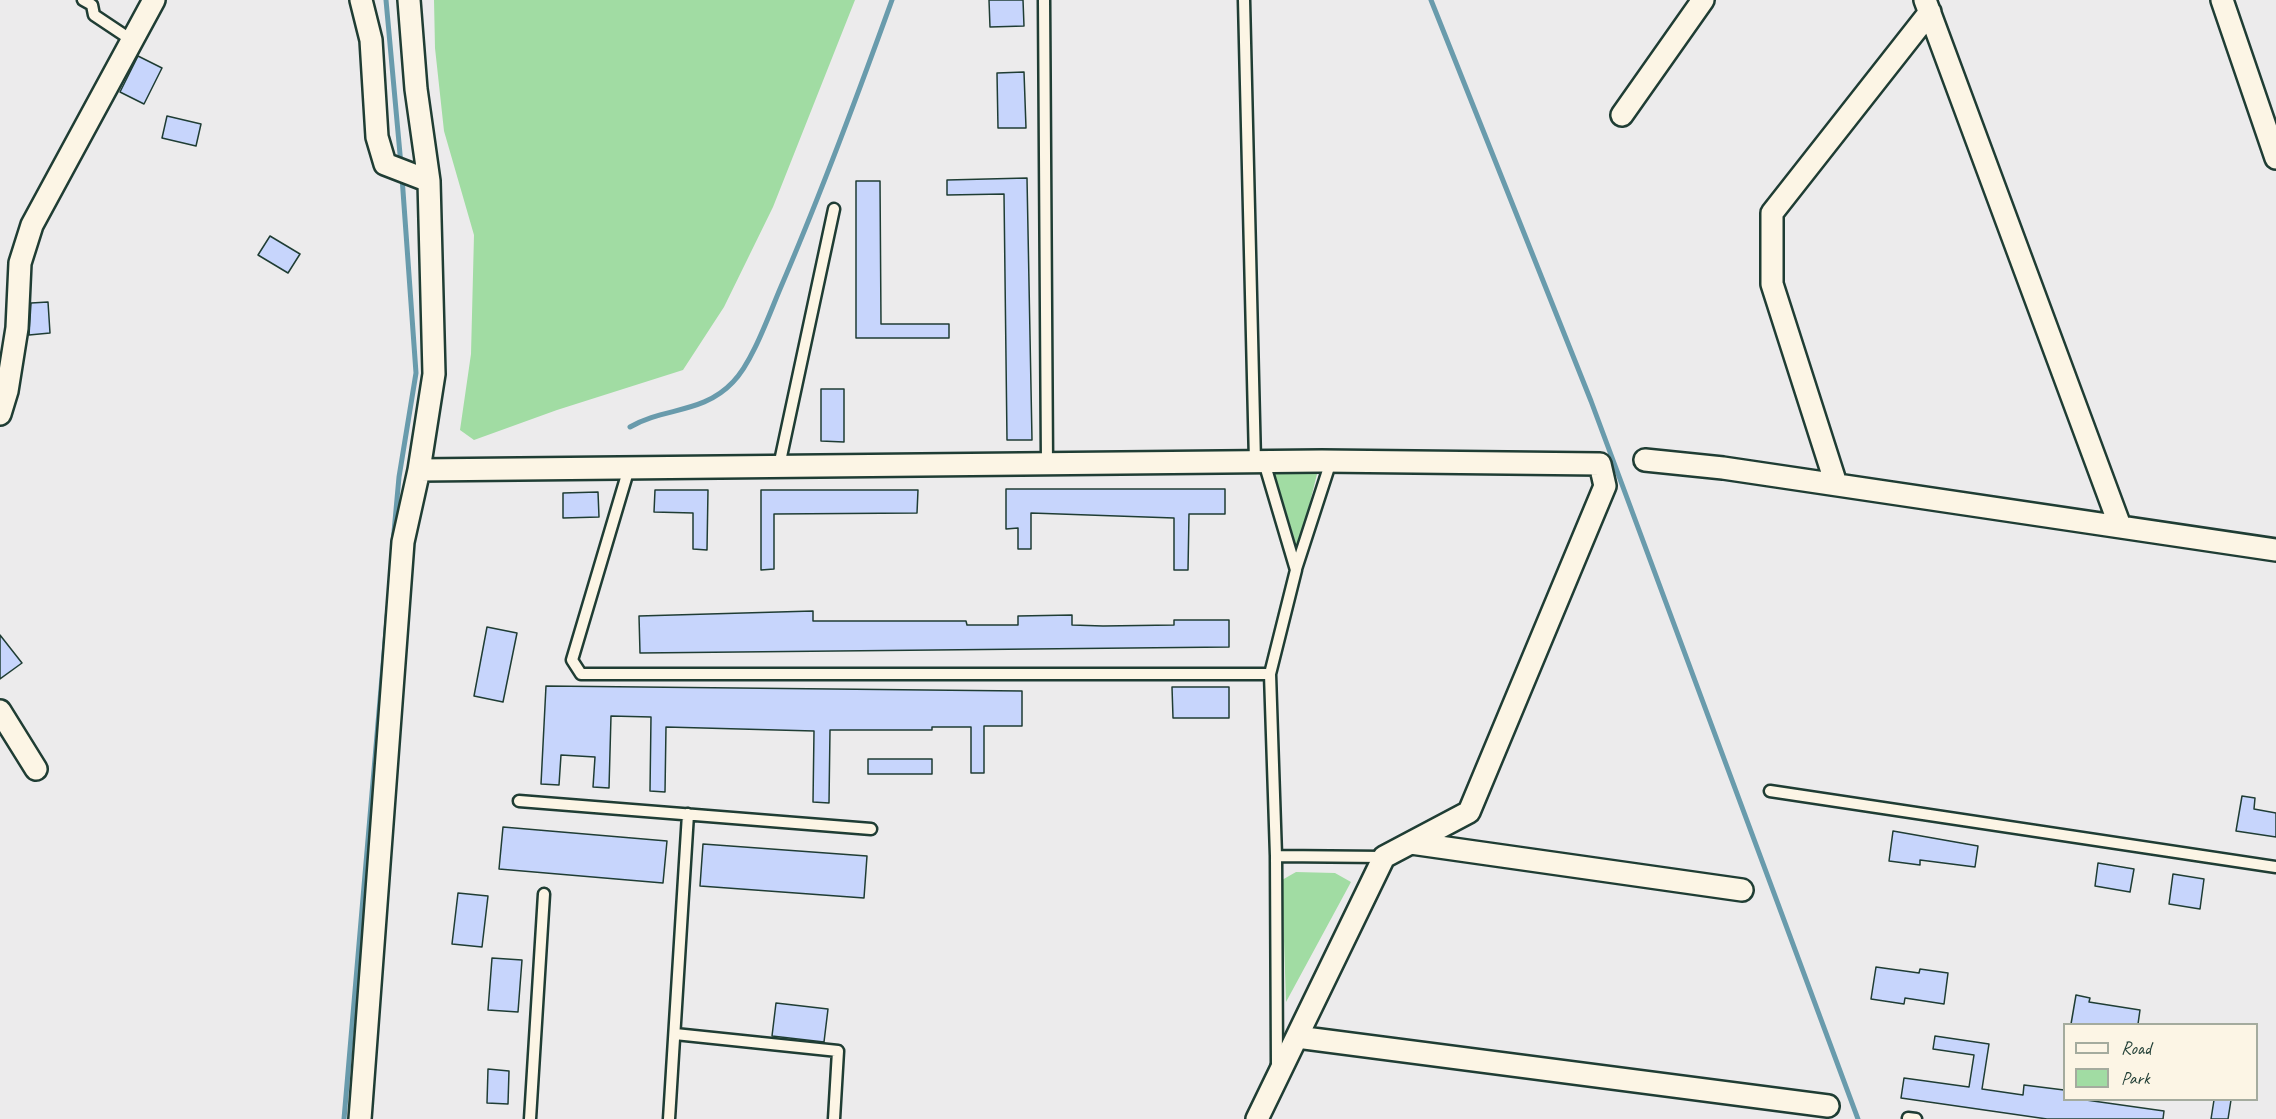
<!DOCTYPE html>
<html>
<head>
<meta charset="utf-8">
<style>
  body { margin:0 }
  #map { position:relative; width:2276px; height:1119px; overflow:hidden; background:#ecebec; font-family:Caveat,sans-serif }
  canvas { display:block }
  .legend { position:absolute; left:2063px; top:1023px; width:195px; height:78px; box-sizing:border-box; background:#fcf5e5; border:2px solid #a4ab9e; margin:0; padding:8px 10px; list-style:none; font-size:18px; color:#1f3d34 }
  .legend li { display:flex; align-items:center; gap:12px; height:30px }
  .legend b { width:30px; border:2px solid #a4ab9e }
</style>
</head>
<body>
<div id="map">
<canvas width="2276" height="1119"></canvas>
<ul class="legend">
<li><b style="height:8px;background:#fcf5e5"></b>Road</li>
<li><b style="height:16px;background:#a1dca3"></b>Park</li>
</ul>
</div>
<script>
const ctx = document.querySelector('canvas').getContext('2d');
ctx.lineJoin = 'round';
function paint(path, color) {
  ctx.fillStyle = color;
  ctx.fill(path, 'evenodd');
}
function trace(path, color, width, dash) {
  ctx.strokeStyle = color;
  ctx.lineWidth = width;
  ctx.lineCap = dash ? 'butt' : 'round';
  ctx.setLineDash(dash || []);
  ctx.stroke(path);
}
paint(new Path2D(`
  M434,0H855L773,207L724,307L683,370L557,410L474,440L460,430L471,354L474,235L444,131L435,48Z
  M1318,470L1298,551L1274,471Z
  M1296,872L1335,873L1351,882L1286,1002L1282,880Z`), '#a1dca3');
trace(new Path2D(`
  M386,0L401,165
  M1431,0L1591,401L1858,1119
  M630,427C664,407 703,414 733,382C752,363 769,315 780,289C821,194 857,97 892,0
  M393,543L399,477L416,373L402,177
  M344,1119L388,607`), '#699bac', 5);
const building = new Path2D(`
  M989,0H1023L1024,26L990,27Z
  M138,56L162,68L144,104L120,92Z
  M1024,72L1026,128H998L997,73Z
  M167,116L201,124L196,146L162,138Z
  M1027,178L1032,440H1007L1004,194L947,195V180Z
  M856,181H880L881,324H949V338H856Z
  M270,236L300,254L288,273L258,255Z
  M48,302L50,333L29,335L31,303Z
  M821,389H844V442L821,441Z
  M1006,489H1225V514H1189L1188,570H1174V518L1031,513V549H1018V528L1006,529Z
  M655,490H708L707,550L693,549V513L654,512Z
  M761,490H918L917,513L774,514V569L761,570Z
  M598,492L599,517L563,518V493Z
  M813,611V621H966L967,625H1018V616L1072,615V625L1103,626L1174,625V620H1229V647L640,653L639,616Z
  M487,627L517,633L503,702L474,696Z
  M0,635L22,663L0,679Z
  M546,686L1022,691V726H984V773H971V727H932V730H830L829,803L813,802L814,731L666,727L665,792L650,791L651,717L611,716L609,788L593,787L595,757L561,755L559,785L541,784Z
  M1172,687H1229V718H1173Z
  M868,759H932V774H868Z
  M2242,796L2255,798L2254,809L2276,813V837L2236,831Z
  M503,827L667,841L663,883L499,869Z
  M1893,831L1978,846L1975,867L1920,860V865L1889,861Z
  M703,844L867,856L864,898L700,886Z
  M2098,863L2134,869L2130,892L2095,886Z
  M2173,874L2204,879L2200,909L2169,904Z
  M458,893L488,896L482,947L452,944Z
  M492,958L522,960L518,1012L488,1010Z
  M1876,967L1919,973L1920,969L1948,973L1944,1004L1905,998L1904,1004L1871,999Z
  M2076,995L2090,998L2089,1002L2140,1010L2138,1024H2071Z
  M776,1003L828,1009L824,1042L772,1036Z
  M1935,1036L1989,1044L1982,1089L2023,1095L2024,1085L2064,1090V1100H2086L2164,1111L2163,1119H2047L1901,1098L1904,1078L1969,1087L1974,1055L1933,1049Z
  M488,1069L509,1071L508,1104L487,1103Z
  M2214,1100H2231L2228,1119H2211Z`);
paint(building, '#c7d5fc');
trace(building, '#1f3d34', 1.5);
const service = new Path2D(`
  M83,0L92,5L94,15L133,41
  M1044,0L1047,463
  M1244,0L1255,462
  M1264,462L1296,570L1270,674L1276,856L1384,857
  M779,466L834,209
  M629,468L572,660L581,674H1270
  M1296,569L1331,461
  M1770,791L2276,867
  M519,801L871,829
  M1276,856L1277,1067
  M675,1034L838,1051L834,1119
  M1908,1118L1916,1119
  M530,1119L544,894
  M669,1119L688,814`);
const minor = new Path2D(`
  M361,0L371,40L377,137L385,164L429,181
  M1925,0L2120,526
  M2222,0L2276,158
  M1622,115L1703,0
  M0,414L7,391L17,328L20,263L32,225L154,0
  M1645,460L1723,468L2276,550
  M419,470L1322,461L1600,464L1605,486L1469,812L1384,857L1257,1119
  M1836,484L1772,284V213L1930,12
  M0,711L36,769
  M1411,843L1742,890
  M1297,1037L1828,1106
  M360,1119L403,542L419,470L434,374L429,181L416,89L409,0`);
trace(service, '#1f3d34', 15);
trace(minor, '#1f3d34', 26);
trace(service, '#fcf5e5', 10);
trace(minor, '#fcf5e5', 21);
</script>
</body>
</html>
